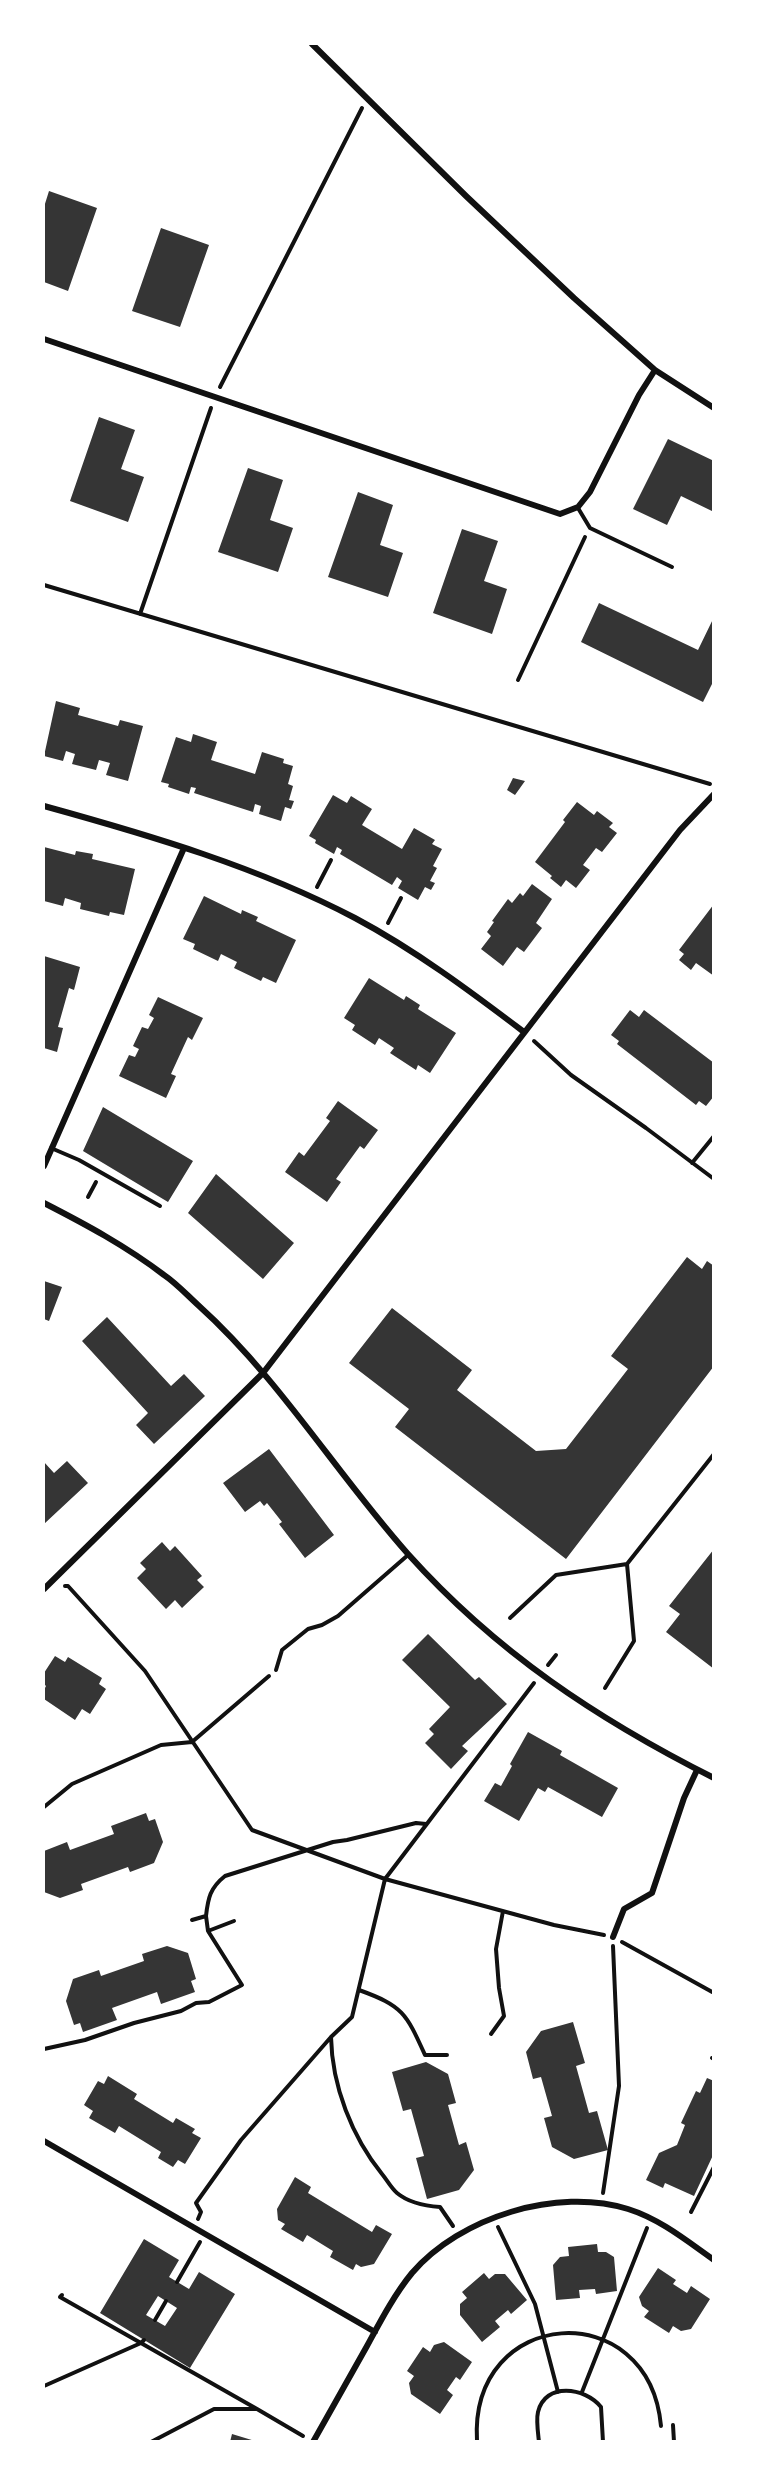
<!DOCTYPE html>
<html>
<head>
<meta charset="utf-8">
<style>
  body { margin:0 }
  #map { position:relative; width:757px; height:2485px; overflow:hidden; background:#fff; font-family:"IBM Plex Sans",sans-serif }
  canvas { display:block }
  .frame { position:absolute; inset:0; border:45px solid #fff; pointer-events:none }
</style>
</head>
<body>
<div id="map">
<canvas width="757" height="2485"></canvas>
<div class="frame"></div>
</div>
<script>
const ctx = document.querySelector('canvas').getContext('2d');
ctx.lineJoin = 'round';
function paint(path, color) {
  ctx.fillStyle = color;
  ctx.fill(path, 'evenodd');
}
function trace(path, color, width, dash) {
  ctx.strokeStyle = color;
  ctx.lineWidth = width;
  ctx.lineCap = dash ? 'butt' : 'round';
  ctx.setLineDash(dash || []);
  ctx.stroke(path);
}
paint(new Path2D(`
  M49,191L97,208L68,291L44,282V207Z
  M161,228L209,245L180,327L132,311Z
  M99,417L135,430L121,469L144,477L128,522L70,501Z
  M668,439L714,461V512L681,496L667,525L633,509Z
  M248,468L283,480L270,520L293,528L278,572L218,552Z
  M358,492L393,505L380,545L403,553L388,597L328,577Z
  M462,529L498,541L484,581L507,589L492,634L433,613Z
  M599,603L698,650L714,617V680L703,702L581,642Z
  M56,701L80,708L78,715L118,726L120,720L143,726L128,781L106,775L110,763L99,760L96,770L72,764L75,754L66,751L63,761L44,756Z
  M193,734L217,742L211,760L255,774L262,752L284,759L283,763L293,766L288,784L293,786L289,800L294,801L291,809L285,807L281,821L259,814L261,806L255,804L253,812L194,793L196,788L191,787L189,794L168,787L169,784L161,782L176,737L191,742Z
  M513,778L525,781L515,795L507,790Z
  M333,795L347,803L351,796L372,809L362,825L402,849L414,828L435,840L432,844L442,849L433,866L437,868L430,881L435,883L431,890L425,887L418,900L398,888L402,881L397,877L392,885L340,854L342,850L337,847L334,854L315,843L316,840L309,836Z
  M577,802L594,815L597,811L613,823L609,827L617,833L602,852L596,848L583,865L590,870L576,888L566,880L561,887L550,878L552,876L535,862L565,822L563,820Z
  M44,847L75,855L76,851L93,854L92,859L135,869L124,915L110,912L109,916L80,909L81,903L65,898L63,906L44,901Z
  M532,884L552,899L536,923L542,928L524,952L517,947L503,966L481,949L491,936L487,932L494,922L492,921L508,899L512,903L520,893L523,896Z
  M204,896L241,914L242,910L258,917L256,921L296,940L276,983L263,977L261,981L234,968L237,962L221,954L218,961L193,949L195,944L183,939Z
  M714,904V976L696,963L691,970L679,960L684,954L679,950Z
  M44,956L80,967L74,990L69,988L58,1027L63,1028L57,1052L44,1048Z
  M369,978L404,1000L406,996L420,1005L418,1009L456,1033L430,1073L418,1065L416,1070L390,1053L394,1048L379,1038L375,1045L352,1030L355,1025L344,1018Z
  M158,997L203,1018L192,1040L188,1037L171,1074L176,1076L166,1098L119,1076L129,1055L135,1057L139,1049L133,1046L142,1027L148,1029L154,1018L149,1015Z
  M630,1010L639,1017L644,1010L714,1063V1096L706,1106L699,1101L696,1105L617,1044L619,1041L611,1035Z
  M338,1101L378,1130L364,1149L360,1146L336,1179L341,1182L327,1202L285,1172L299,1152L304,1156L330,1121L326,1118Z
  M103,1107L193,1161L168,1202L83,1151Z
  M216,1174L294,1243L263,1279L188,1213Z
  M687,1257L702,1269L707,1261L714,1266V1366L566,1559L395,1427L409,1409L349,1363L392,1308L472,1370L457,1390L536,1451L566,1449L628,1369L611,1356Z
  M44,1281L62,1287L49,1321L44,1319Z
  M107,1317L171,1386L184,1374L205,1396L154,1444L136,1425L148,1413L82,1341Z
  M269,1449L334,1535L305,1558L279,1524L282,1522L267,1503L264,1506L260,1501L245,1512L223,1483Z
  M67,1461L88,1483L44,1524V1462L54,1473Z
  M162,1542L170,1551L175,1546L202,1576L197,1580L204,1587L182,1608L175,1600L166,1609L137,1578L146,1569L140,1563Z
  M714,1549V1669L666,1632L680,1614L669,1606Z
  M428,1634L475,1680L479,1677L507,1704L462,1746L468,1751L451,1769L425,1743L434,1734L429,1729L450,1707L402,1660Z
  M55,1656L65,1662L68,1657L102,1678L99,1684L106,1689L90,1714L82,1709L75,1720L44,1699V1690L46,1686L44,1684V1673Z
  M528,1732L562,1751L560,1755L618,1788L602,1817L548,1787L545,1792L538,1788L519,1821L484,1801L495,1783L501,1786L512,1766L510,1764Z
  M146,1813L149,1821L155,1819L163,1842L154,1863L130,1872L128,1867L81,1884L83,1890L60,1898L44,1892V1851L67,1842L70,1850L114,1834L111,1826Z
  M167,1946L188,1953L196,1979L191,1981L195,1992L161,2004L157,1992L112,2008L117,2020L83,2032L80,2023L74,2025L66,2001L73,1979L99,1970L101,1976L144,1961L142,1954Z
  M573,2022L585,2063L576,2066L589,2113L597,2111L608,2150L574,2159L552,2147L544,2118L552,2116L541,2077L533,2079L526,2052L541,2031Z
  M426,2062L448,2074L456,2103L448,2105L459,2145L466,2142L474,2170L459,2190L427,2199L416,2158L424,2156L411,2109L403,2111L392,2072Z
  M108,2076L137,2094L134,2099L173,2123L176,2118L195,2129L192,2133L201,2138L185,2164L178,2160L173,2167L158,2158L161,2152L119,2126L115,2133L89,2118L93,2111L84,2105L98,2081L104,2084Z
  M707,2078L714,2081V2153L694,2196L665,2183L663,2188L646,2180L659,2153L677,2145L685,2125L681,2123L696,2091L700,2093Z
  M295,2177L311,2187L308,2193L372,2232L376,2225L392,2234L374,2264L361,2267L356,2264L353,2270L330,2257L333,2251L307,2235L303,2242L281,2229L285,2224L278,2220L277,2209Z
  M144,2239L179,2260L169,2277L189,2289L199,2272L235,2294L190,2368L100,2313ZM158,2296L177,2308L165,2326L146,2315Z
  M597,2244L598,2252H606L614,2257L617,2291L596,2294L595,2289L579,2290L580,2298L556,2300L553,2265L560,2257L569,2256L568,2247Z
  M658,2268L676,2280L673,2284L687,2293L691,2286L710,2299L691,2329L681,2331L673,2326L669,2333L644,2317L649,2311L642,2306L639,2297Z
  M484,2273L489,2279L495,2274H505L527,2300L511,2314L508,2310L495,2321L500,2327L482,2342L460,2315V2304L467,2298L462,2292Z
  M444,2342L472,2362L460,2380L456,2377L447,2390L453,2395L440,2414L411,2394L409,2383L414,2376L407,2371L423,2347L430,2352L434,2345Z
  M232,2434L255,2441V2442H230Z`), '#353535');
trace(new Path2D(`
  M220,387L362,108
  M44,585L710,784
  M140,614L211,408
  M518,680L585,537
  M317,887L331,860
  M388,923L401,898
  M534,1041L571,1075L646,1128L714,1179
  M692,1163L714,1136
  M88,1197L96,1182
  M65,1586H68L145,1671L252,1830L385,1879L534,1683
  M510,1618L556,1575L627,1564L714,1454
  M548,1665L556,1655
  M605,1688L634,1641L627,1564
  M44,1807L72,1784L161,1745L192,1742L269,1676
  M206,1916L208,1931L234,1921
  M192,1920L206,1916C208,1898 210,1888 225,1876L333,1842L347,1840L416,1823L426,1824
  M622,1942L714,1993
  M359,1990C403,2006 406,2013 425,2055H447
  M491,2034L504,2016L499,1988L496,1949L503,1911
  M331,2037C332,2086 352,2137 382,2174C387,2180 391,2188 397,2193C409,2203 425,2206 440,2207L453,2226
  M44,2049L85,2040L134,2023L181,2011L196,2003L209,2002L242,1985L208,1931
  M712,2058L714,2059
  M603,2193L619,2086L613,1946
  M691,2212L714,2167
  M198,2219L201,2212L196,2203L241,2140L331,2037L352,2017L385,1879L554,1925L604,1935
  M498,2227L535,2304L558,2392
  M177,2282L200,2242
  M62,2295L60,2297L257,2409
  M155,2320L166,2301
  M44,2386L141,2343L144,2340
  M582,2392L647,2228
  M673,2425L674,2442
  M477,2441C469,2306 649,2294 661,2426
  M151,2442L214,2409H257L303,2436
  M539,2442C538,2433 536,2420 538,2412C545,2382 585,2387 601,2407L603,2442`), '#111', 4);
trace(new Path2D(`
  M578,508L590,528L672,567
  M51,1148L79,1160L160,1206
  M276,1670L282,1650L308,1629L322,1625L338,1616L408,1555`), '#111', 4);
trace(new Path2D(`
  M312,44L466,196L574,298L655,370L714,408
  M44,339L560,514L578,507L590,492L639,395L655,370
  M44,806C149,835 258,867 355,918C415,950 470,991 524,1032
  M44,1166L184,848
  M44,1203C85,1224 126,1246 164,1275C176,1283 187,1295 198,1305C279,1378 336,1473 408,1554C496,1652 597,1719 714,1778
  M44,1589L263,1373L680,830L714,794
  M613,1937L624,1909L652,1893L684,1798L697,1770
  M44,2141L375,2332
  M313,2442C331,2410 349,2378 367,2346C380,2322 394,2295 412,2273C460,2217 557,2187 628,2209C660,2219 687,2241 714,2260`), '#111', 6);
</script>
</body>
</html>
